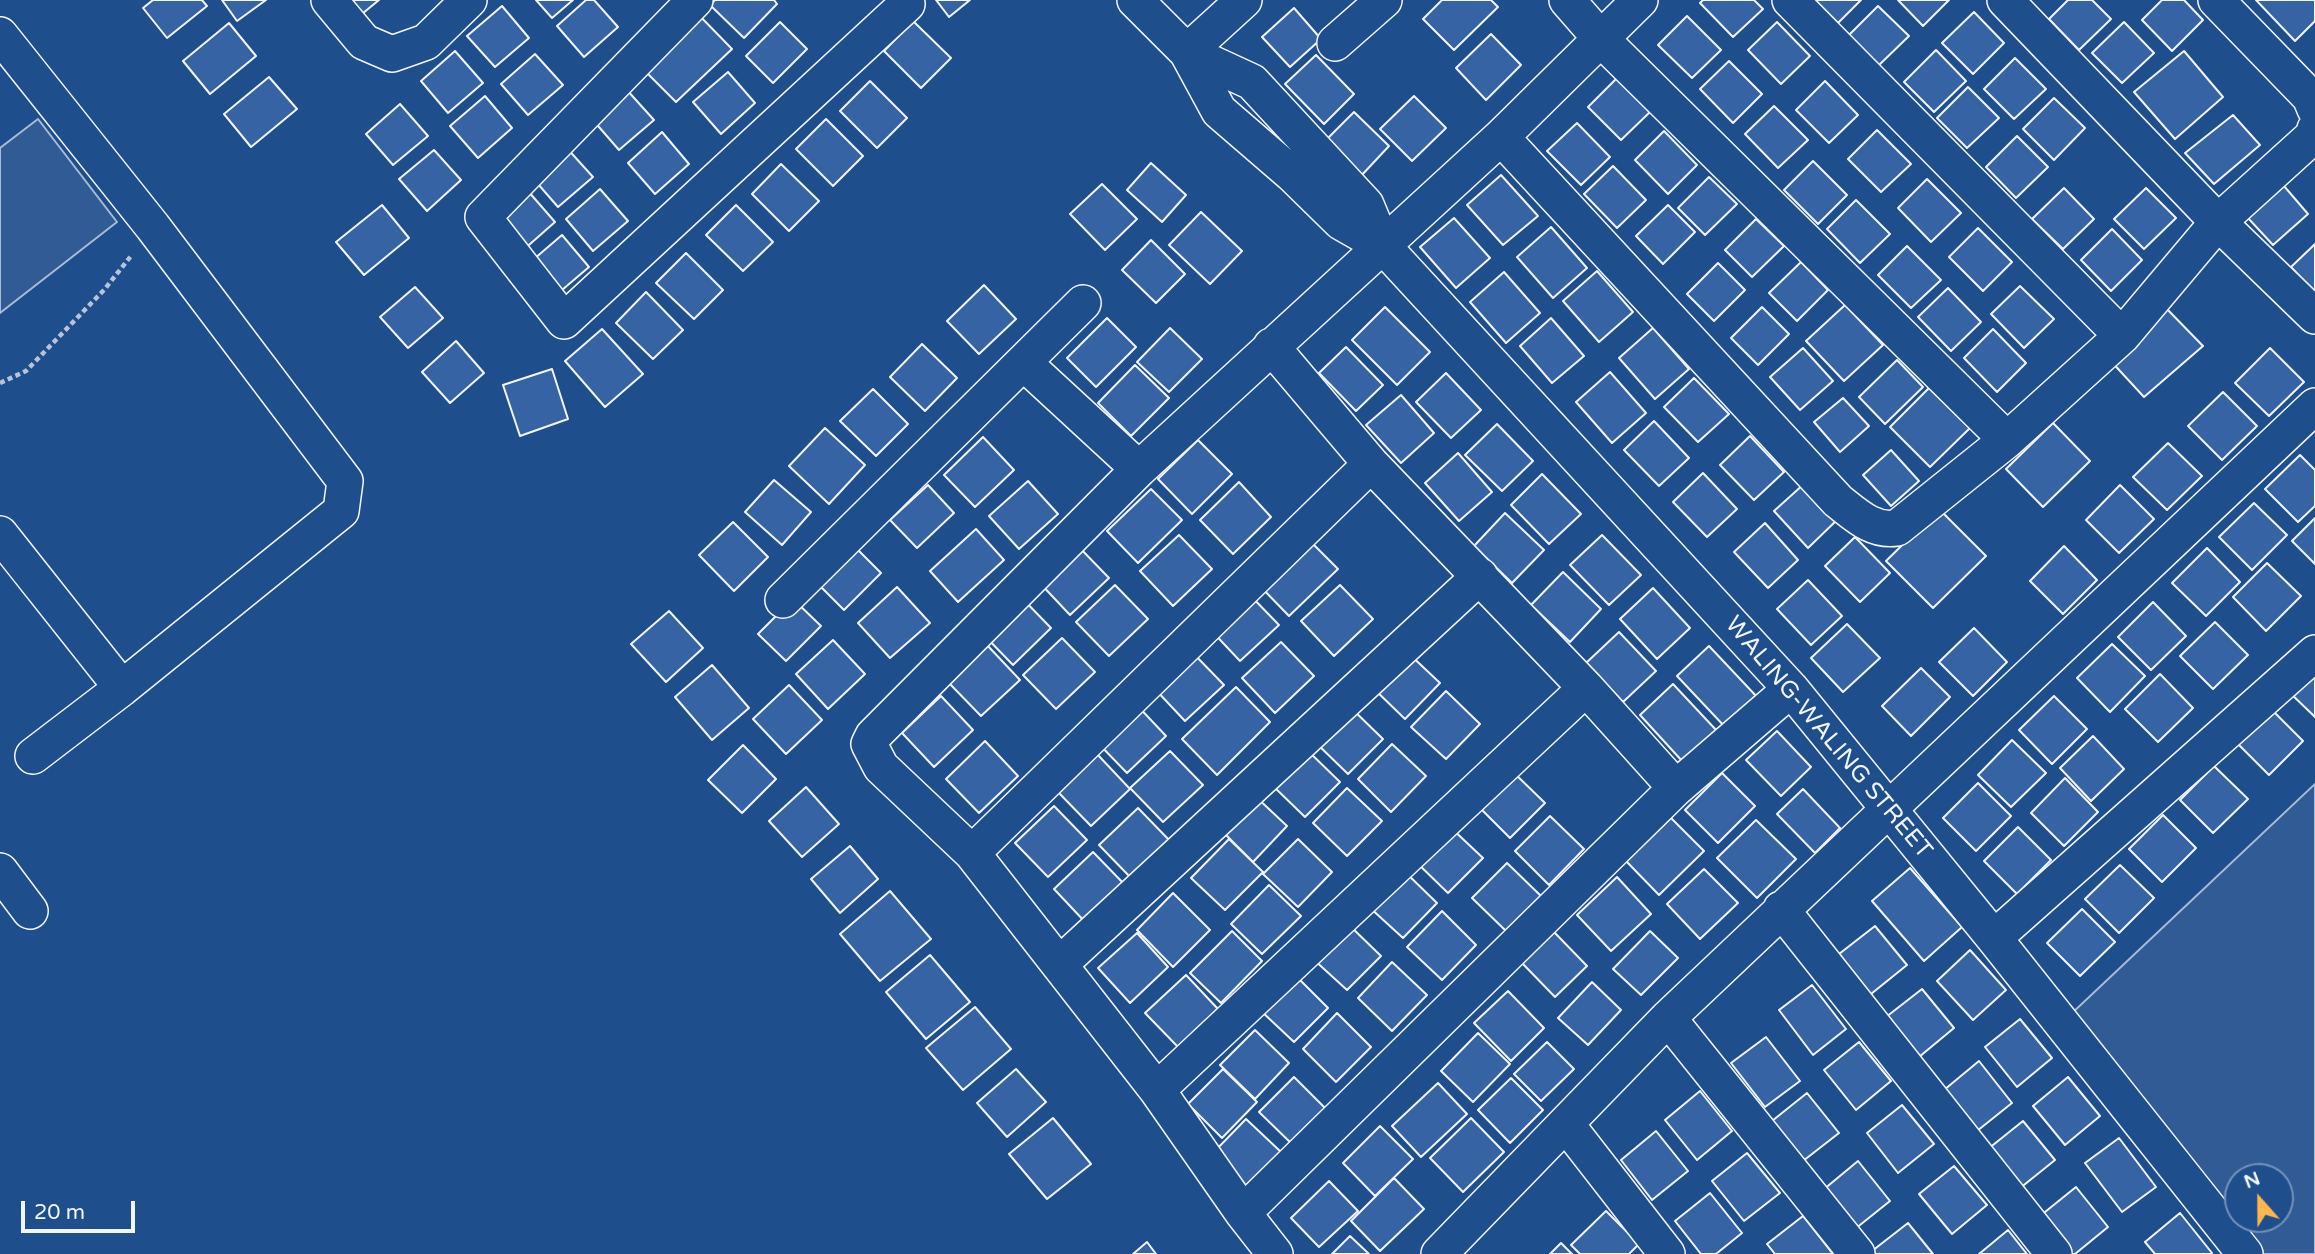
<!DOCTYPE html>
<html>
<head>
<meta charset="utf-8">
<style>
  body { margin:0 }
  #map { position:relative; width:2315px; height:1254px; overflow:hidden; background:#1f4e8c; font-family:"Varela Round",sans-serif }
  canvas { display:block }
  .north { position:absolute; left:2224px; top:1163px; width:70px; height:70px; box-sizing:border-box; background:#1f4e8c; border:2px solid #7391ba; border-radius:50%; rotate:339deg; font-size:19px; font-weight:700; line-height:28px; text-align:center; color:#f2f6ff }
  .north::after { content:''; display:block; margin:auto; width:24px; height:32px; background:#ffb74d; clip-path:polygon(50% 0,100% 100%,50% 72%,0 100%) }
  .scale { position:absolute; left:21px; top:1201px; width:114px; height:32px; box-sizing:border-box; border:4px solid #f2f6ff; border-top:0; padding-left:9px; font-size:21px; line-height:24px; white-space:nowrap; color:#f2f6ff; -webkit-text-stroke:5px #1f4e8c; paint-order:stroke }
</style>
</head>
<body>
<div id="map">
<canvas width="2315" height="1254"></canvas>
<div class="north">N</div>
<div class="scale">20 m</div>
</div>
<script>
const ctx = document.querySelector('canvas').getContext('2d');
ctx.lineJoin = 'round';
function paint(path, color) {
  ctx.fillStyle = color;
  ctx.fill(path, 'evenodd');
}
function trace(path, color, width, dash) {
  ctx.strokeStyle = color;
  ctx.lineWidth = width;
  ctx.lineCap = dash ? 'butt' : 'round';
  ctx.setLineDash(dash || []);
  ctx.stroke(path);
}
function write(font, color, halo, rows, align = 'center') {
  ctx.font = font + ' "Varela Round",sans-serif';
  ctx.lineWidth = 5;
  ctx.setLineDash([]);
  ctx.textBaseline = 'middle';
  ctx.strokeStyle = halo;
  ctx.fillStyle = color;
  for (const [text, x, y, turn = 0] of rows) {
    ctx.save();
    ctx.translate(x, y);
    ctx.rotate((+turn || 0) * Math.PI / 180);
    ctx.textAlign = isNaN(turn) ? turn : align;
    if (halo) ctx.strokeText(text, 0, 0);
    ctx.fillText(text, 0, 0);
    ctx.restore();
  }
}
const built = new Path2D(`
  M38,119L117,222L0,313V148Z
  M2315,784V1254H2225L2052,1032ZM2238,1177H2280V1219H2238Z`);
paint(built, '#305b95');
trace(built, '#a8bbd7', 2);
const building = new Path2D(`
  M153,0H202L207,6L167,38L143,8Z
  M222,0H266L237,21Z
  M333,0H379L351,23Z
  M536,0H573L552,18Z
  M586,0H594L618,27L584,57L557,26Z
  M715,0H774L777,4L744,38L710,5Z
  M936,0H970L949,17Z
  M1442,0H1491L1498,7L1454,50L1423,19Z
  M1703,0H1754L1763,9L1733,37L1700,3Z
  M1815,0H1861L1838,23Z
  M1898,0H1949L1923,26Z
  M2068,0H2092L2111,19L2079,50L2049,19Z
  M2162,0H2184L2203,20L2172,51L2142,20Z
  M2256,0H2315V21L2295,41Z
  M502,6L529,38L495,67L467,36Z
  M1878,6L1909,36L1877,67L1847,37Z
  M1294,8L1321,39L1290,67L1262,37Z
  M693,9L732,49L676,102L637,63Z
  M1974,12L2004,43L1973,74L1942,43Z
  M1687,16L1721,50L1692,78L1658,45Z
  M913,21L951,58L921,88L884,51Z
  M780,22L807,49L773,83L746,56Z
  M1777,22L1810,56L1781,84L1748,50Z
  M2124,22L2154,53L2122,83L2092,53Z
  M229,23L256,56L210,94L183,61Z
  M1491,34L1521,65L1486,100L1456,68Z
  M1936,50L1966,81L1934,112L1904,82Z
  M455,51L483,83L448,113L421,81Z
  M2184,51L2223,97L2175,139L2134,92Z
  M535,54L563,85L528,115L501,84Z
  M1316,55L1354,94L1324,124L1285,84Z
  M2015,58L2046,89L2014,119L1984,89Z
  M1729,61L1762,94L1733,123L1700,89Z
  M728,72L755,103L721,134L693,102Z
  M269,77L297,109L251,147L224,114Z
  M1617,78L1650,112L1621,140L1588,107Z
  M870,81L907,118L877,148L840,111Z
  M1825,81L1858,115L1829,143L1796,110Z
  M1968,87L1999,118L1967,148L1937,118Z
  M626,89L654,120L619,150L592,119Z
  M485,96L512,128L478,158L450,126Z
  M1414,96L1446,128L1412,161L1380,129Z
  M2054,98L2085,128L2054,160L2023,129Z
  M400,104L428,136L393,165L366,134Z
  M1774,106L1808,140L1778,168L1745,134Z
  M1354,112L1389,146L1360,177L1324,142Z
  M2233,115L2260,145L2214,184L2185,153Z
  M826,119L863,156L833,186L796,149Z
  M1577,123L1610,157L1581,185L1547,151Z
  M1877,130L1911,164L1881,192L1848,159Z
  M1664,131L1697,165L1668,194L1635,160Z
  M662,132L689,164L655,194L628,163Z
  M2017,136L2048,167L2016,198L1986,167Z
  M565,146L593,177L558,207L531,176Z
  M434,150L461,180L427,211L399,179Z
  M1813,161L1847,195L1818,224L1784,190Z
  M1151,163L1186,195L1162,222L1127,190Z
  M781,164L819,201L789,231L752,194Z
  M1613,166L1646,200L1617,228L1584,194Z
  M1501,175L1538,216L1503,245L1467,205Z
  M1709,177L1737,204L1705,235L1678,208Z
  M1927,179L1961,213L1931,242L1898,208Z
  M1102,184L1137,219L1105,250L1070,214Z
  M2284,186L2308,214L2273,245L2248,218Z
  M2064,188L2094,219L2063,249L2032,219Z
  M2146,188L2176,218L2144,249L2114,219Z
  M600,189L628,221L593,251L566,219Z
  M528,191L555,222L521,252L493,221Z
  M1856,200L1890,234L1860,263L1827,229Z
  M382,205L409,238L364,275L336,242Z
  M736,205L773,242L743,271L706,235Z
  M1668,205L1695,232L1663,264L1636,236Z
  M1201,212L1242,251L1210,284L1169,245Z
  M1454,218L1490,258L1456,288L1420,247Z
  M1756,219L1784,246L1752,277L1725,250Z
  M1551,227L1587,268L1553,298L1517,257Z
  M1978,228L2012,262L1983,291L1949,257Z
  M2112,229L2142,260L2111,291L2081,260Z
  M562,235L589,267L555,296L527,265Z
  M1151,240L1185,274L1156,303L1122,270Z
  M2315,244V293L2291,267Z
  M1907,246L1941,280L1911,308L1878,275Z
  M686,253L723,290L694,319L656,283Z
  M1801,262L1828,290L1797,321L1769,293Z
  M1718,263L1745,290L1714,321L1687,294Z
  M1597,271L1633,312L1599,342L1563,301Z
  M1504,272L1540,313L1506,343L1470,302Z
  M984,285L1016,319L979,354L947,321Z
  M2020,286L2054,319L2024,348L1991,314Z
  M415,287L443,318L408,348L380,317Z
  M1948,288L1981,322L1951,351L1918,317Z
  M646,292L683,330L653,359L616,323Z
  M1845,305L1883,345L1844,381L1806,341Z
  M1385,307L1430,352L1397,385L1352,340Z
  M1762,307L1789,334L1758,365L1731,338Z
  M2165,307L2203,346L2144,397L2108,358Z
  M1107,318L1136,347L1096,387L1067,358Z
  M1551,318L1584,356L1552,383L1520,346Z
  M1170,328L1202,359L1169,392L1137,362Z
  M1653,328L1689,369L1655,399L1619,358Z
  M602,329L643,374L605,407L565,361Z
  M1993,329L2026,363L1997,392L1964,358Z
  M456,341L484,373L450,403L422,372Z
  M922,344L957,378L925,411L890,377Z
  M1346,347L1383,385L1356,411L1319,373Z
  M1803,348L1833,381L1800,410L1770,377Z
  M2270,348L2304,382L2269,416L2235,383Z
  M1897,360L1923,387L1885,424L1859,397Z
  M1135,365L1169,398L1131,436L1098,403Z
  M552,369L568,419L520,436L503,385Z
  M1610,372L1646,413L1612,443L1576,402Z
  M1446,373L1481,410L1451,438L1416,402Z
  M1694,378L1729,414L1698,442L1664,407Z
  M1929,388L1970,428L1930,467L1890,427Z
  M873,389L908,424L876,456L840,421Z
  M2223,392L2257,426L2222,460L2188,426Z
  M1401,395L1434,433L1401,463L1366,425Z
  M1843,398L1869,426L1840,452L1814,422Z
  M1654,421L1689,458L1659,486L1624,450Z
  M2053,423L2090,461L2043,507L2006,469Z
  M1497,424L1533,461L1502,491L1465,455Z
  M825,428L865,465L829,504L789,466Z
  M1750,436L1784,472L1754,500L1720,465Z
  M983,437L1014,470L975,507L944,475Z
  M1198,440L1232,474L1192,514L1158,479Z
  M2168,443L2202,476L2167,510L2133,477Z
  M1891,450L1919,481L1891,506L1863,475Z
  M1458,453L1492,492L1459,521L1425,483Z
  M2300,455L2315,470V506L2298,522L2265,489Z
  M1703,473L1737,509L1707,537L1673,502Z
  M1542,474L1581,514L1549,544L1511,505Z
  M774,480L811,512L782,545L745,512Z
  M1028,481L1058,514L1019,549L989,516Z
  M1239,482L1271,517L1233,554L1200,520Z
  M1805,483L1838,519L1808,548L1774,511Z
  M928,485L954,513L917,548L890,520Z
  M2120,485L2154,519L2119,553L2086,520Z
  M1151,489L1182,520L1138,563L1107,531Z
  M2254,503L2287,535L2252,570L2219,537Z
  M1939,509L1986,556L1933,608L1886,561Z
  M1505,513L1544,550L1512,583L1474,546Z
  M2315,518V564L2292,541Z
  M733,522L768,557L734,591L699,555Z
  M1765,523L1798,560L1768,588L1734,552Z
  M976,529L1004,560L958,602L930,571Z
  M1179,535L1212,569L1173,606L1140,571Z
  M1602,535L1641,575L1609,605L1570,565Z
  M1305,536L1338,569L1289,616L1257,583Z
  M1855,537L1890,573L1860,602L1825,566Z
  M852,544L881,573L844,610L815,581Z
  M1076,544L1109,578L1070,615L1037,580Z
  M2064,546L2097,580L2063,614L2030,581Z
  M2207,548L2240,582L2206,616L2172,583Z
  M2267,563L2301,596L2266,631L2233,597Z
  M1563,572L1601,609L1570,642L1531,605Z
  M1808,580L1842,616L1811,645L1777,609Z
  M1115,585L1148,619L1109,656L1076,622Z
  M1340,585L1373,619L1334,656L1301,621Z
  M897,587L930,623L890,658L858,623Z
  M1653,588L1690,628L1657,659L1620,619Z
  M1246,591L1279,625L1240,661L1208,627Z
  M1018,594L1051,628L1013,665L980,631Z
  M793,599L821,626L786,661L758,634Z
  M2153,602L2186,636L2151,670L2118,637Z
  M669,611L703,648L666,682L631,644Z
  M2215,622L2248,655L2213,689L2180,656Z
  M1847,624L1880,658L1843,692L1811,658Z
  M1974,628L2007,662L1973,696L1939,662Z
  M1619,632L1656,671L1623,702L1586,663Z
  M1062,638L1095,672L1056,709L1023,675Z
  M833,640L865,674L828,709L796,674Z
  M1281,642L1314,676L1275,713L1242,678Z
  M2112,644L2145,676L2110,712L2077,678Z
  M987,645L1020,680L981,716L948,682Z
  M1709,646L1758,698L1726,728L1677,676Z
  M1405,650L1440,683L1405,719L1371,686Z
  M1191,651L1224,685L1185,721L1153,687Z
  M2315,663V717L2287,690Z
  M712,665L749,708L712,740L675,697Z
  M1921,668L1950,697L1911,736L1882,706Z
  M2160,674L2193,708L2158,742L2125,709Z
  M1673,684L1717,731L1683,762L1640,715Z
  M789,685L822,720L786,754L753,719Z
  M1236,687L1270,722L1217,775L1182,739Z
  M1446,691L1480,724L1446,759L1411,727Z
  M941,696L973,730L934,767L902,733Z
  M2054,696L2087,729L2052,764L2019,730Z
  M1133,701L1166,736L1127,773L1094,739Z
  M1348,705L1383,739L1348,774L1314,741Z
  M2270,708L2303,741L2269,775L2236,742Z
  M1777,731L1811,767L1781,796L1746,760Z
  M2093,736L2124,769L2091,801L2060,768Z
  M2012,740L2046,773L2011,807L1978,775Z
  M985,741L1018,776L979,813L946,779Z
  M1392,744L1426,776L1391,812L1358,779Z
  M743,745L776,779L742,813L708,780Z
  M1306,749L1340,782L1305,817L1271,784Z
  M1170,751L1203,785L1163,822L1130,788Z
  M1097,754L1130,789L1091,826L1058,792Z
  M2214,766L2248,799L2213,833L2180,800Z
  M1511,770L1545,803L1510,838L1477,805Z
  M1722,773L1755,806L1718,843L1685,810Z
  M2065,778L2098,812L2064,846L2031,813Z
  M1978,783L2011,816L1976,851L1943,818Z
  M806,787L839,824L802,857L769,821Z
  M1347,788L1382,821L1347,856L1313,823Z
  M1803,789L1840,828L1815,853L1777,814Z
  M1253,794L1287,826L1253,862L1219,828Z
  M1054,806L1087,840L1048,877L1015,843Z
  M1138,808L1171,842L1133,880L1099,845Z
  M2163,815L2196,848L2162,882L2129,849Z
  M1550,816L1584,849L1549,885L1515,851Z
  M1671,818L1704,851L1659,895L1626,861Z
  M1756,820L1796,859L1757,898L1717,858Z
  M1448,825L1483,858L1448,893L1414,860Z
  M2018,827L2051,860L2017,894L1984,861Z
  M1229,839L1263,872L1225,910L1191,878Z
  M1298,839L1332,872L1298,907L1263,874Z
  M850,846L878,879L840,913L811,879Z
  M1093,852L1126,886L1087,924L1054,889Z
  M1507,863L1541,896L1506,931L1472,898Z
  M2120,865L2154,898L2119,933L2085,899Z
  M1910,868L1962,927L1924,961L1872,901Z
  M1704,869L1738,903L1700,939L1667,904Z
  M1403,870L1437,903L1403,938L1368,906Z
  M1617,877L1651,914L1611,951L1577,915Z
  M1269,885L1301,916L1262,954L1231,924Z
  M890,891L931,939L880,981L840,934Z
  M1173,893L1210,930L1173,967L1137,930Z
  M2082,909L2115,942L2080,976L2047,943Z
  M1442,911L1476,945L1442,980L1407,947Z
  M1347,923L1381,956L1347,990L1312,958Z
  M1875,926L1907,965L1871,994L1839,954Z
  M1232,931L1262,961L1221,1003L1190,973Z
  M1650,931L1678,958L1641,995L1613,969Z
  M1554,932L1587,966L1555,997L1522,963Z
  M1137,933L1168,967L1130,1003L1098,968Z
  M1970,950L2006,990L1973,1020L1937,981Z
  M930,955L970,1002L926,1039L886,992Z
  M1392,962L1427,995L1392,1031L1358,998Z
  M1294,974L1328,1008L1294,1042L1260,1010Z
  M1186,975L1218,1009L1178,1047L1145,1013Z
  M1592,982L1621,1010L1588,1045L1558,1018Z
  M1812,985L1846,1029L1813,1055L1779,1010Z
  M1922,989L1954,1028L1919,1057L1886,1017Z
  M1508,991L1544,1028L1511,1061L1474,1023Z
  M975,1007L1011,1049L963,1090L926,1048Z
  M1337,1013L1371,1047L1336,1082L1303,1049Z
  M2020,1019L2052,1058L2017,1087L1985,1047Z
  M1255,1030L1289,1063L1255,1099L1220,1065Z
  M1478,1033L1510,1064L1473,1102L1441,1071Z
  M1766,1037L1800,1081L1765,1107L1731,1063Z
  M1547,1042L1574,1069L1541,1101L1514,1074Z
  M1859,1042L1891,1081L1856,1110L1824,1070Z
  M1979,1061L2012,1103L1977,1131L1944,1090Z
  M1016,1069L1046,1102L1007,1137L977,1103Z
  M1223,1069L1257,1102L1222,1138L1188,1104Z
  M1294,1077L1327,1110L1294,1146L1259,1112Z
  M2068,1077L2100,1116L2065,1145L2033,1106Z
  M1511,1078L1543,1110L1510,1143L1478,1110Z
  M1438,1083L1467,1114L1421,1157L1392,1126Z
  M1700,1091L1732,1131L1697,1160L1665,1120Z
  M1807,1093L1839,1133L1803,1161L1772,1121Z
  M1902,1105L1934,1144L1898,1173L1867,1133Z
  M1053,1118L1091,1164L1047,1199L1009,1154Z
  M1471,1118L1504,1152L1463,1192L1430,1158Z
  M1246,1119L1281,1152L1247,1187L1212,1154Z
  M2023,1121L2055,1160L2019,1189L1988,1149Z
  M1380,1126L1413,1159L1375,1196L1343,1163Z
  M1656,1131L1688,1171L1652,1200L1621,1160Z
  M2119,1138L2156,1187L2122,1212L2085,1163Z
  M1747,1153L1780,1193L1744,1221L1712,1181Z
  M1858,1161L1890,1201L1855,1229L1823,1190Z
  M1954,1166L1987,1205L1952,1234L1919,1194Z
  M1394,1178L1424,1209L1380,1251L1351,1221Z
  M1329,1181L1358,1211L1319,1247L1291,1218Z
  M2076,1187L2108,1227L2075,1254H2072L2040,1216Z
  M1710,1193L1742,1233L1716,1254H1701L1675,1221Z
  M1606,1211L1639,1244L1629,1254H1580L1571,1245Z
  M2180,1213L2212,1253L2211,1254H2155L2145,1242Z
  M1803,1216L1833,1254H1775L1767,1244Z
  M1908,1223L1933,1254H1875L1872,1251Z
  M2008,1230L2027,1254H1979Z
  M1350,1236L1369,1254H1332Z
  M1147,1242L1156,1254H1133Z
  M1561,1243L1572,1254H1550Z`);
paint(building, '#3563a3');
trace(building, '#f2f6ff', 2);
const minor = new Path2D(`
  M329,0L364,42L392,54L426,42L469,0
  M695,0L483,217L564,321L907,4L904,0
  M1135,0L1187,52L1219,111L1292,174L1341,222L1383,246L1791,689L1994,938L2245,1254
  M1567,0L1601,39L2007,440
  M1790,0L2122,336
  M2005,0L2218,222L2315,316
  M2216,0L2310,97L2315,109
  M0,35L153,227L345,481L341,511L122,688L33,756
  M1335,43L1384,0
  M1187,52L1252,82L1366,205L1383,246
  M1187,52L1244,0
  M1501,137L1838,501C1856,515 1873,532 1897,528L2007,440L2122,336L2218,222L2313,136L2315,129
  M1271,346L1371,464L1586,688L1676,788
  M1024,363L1139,469
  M0,534L122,688
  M783,600L1083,303
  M972,853L1371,464
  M0,871L30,911
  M1781,909L2054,1254
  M1994,938L2315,653
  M1060,964L1480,576
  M1668,1018L1857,1254
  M1157,1090L1586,688
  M1566,1124L1667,1254
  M1243,1213L1676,788L1791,689
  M1275,1254L1243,1213L1157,1090L972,853L881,767L869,744L873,736L1139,469L1501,137L1640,0
  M1439,1254L1668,1018L2315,406`);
trace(minor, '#f2f6ff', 38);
trace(new Path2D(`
  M0,383L26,371L104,290L131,256`), '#b3c4dc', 4.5, [5, 3.5]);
trace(minor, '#1f4e8c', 35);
write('24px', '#f2f6ff', '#1f4e8c', [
  ["WALING-WALING STREET",1828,738,50]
]);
</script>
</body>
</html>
